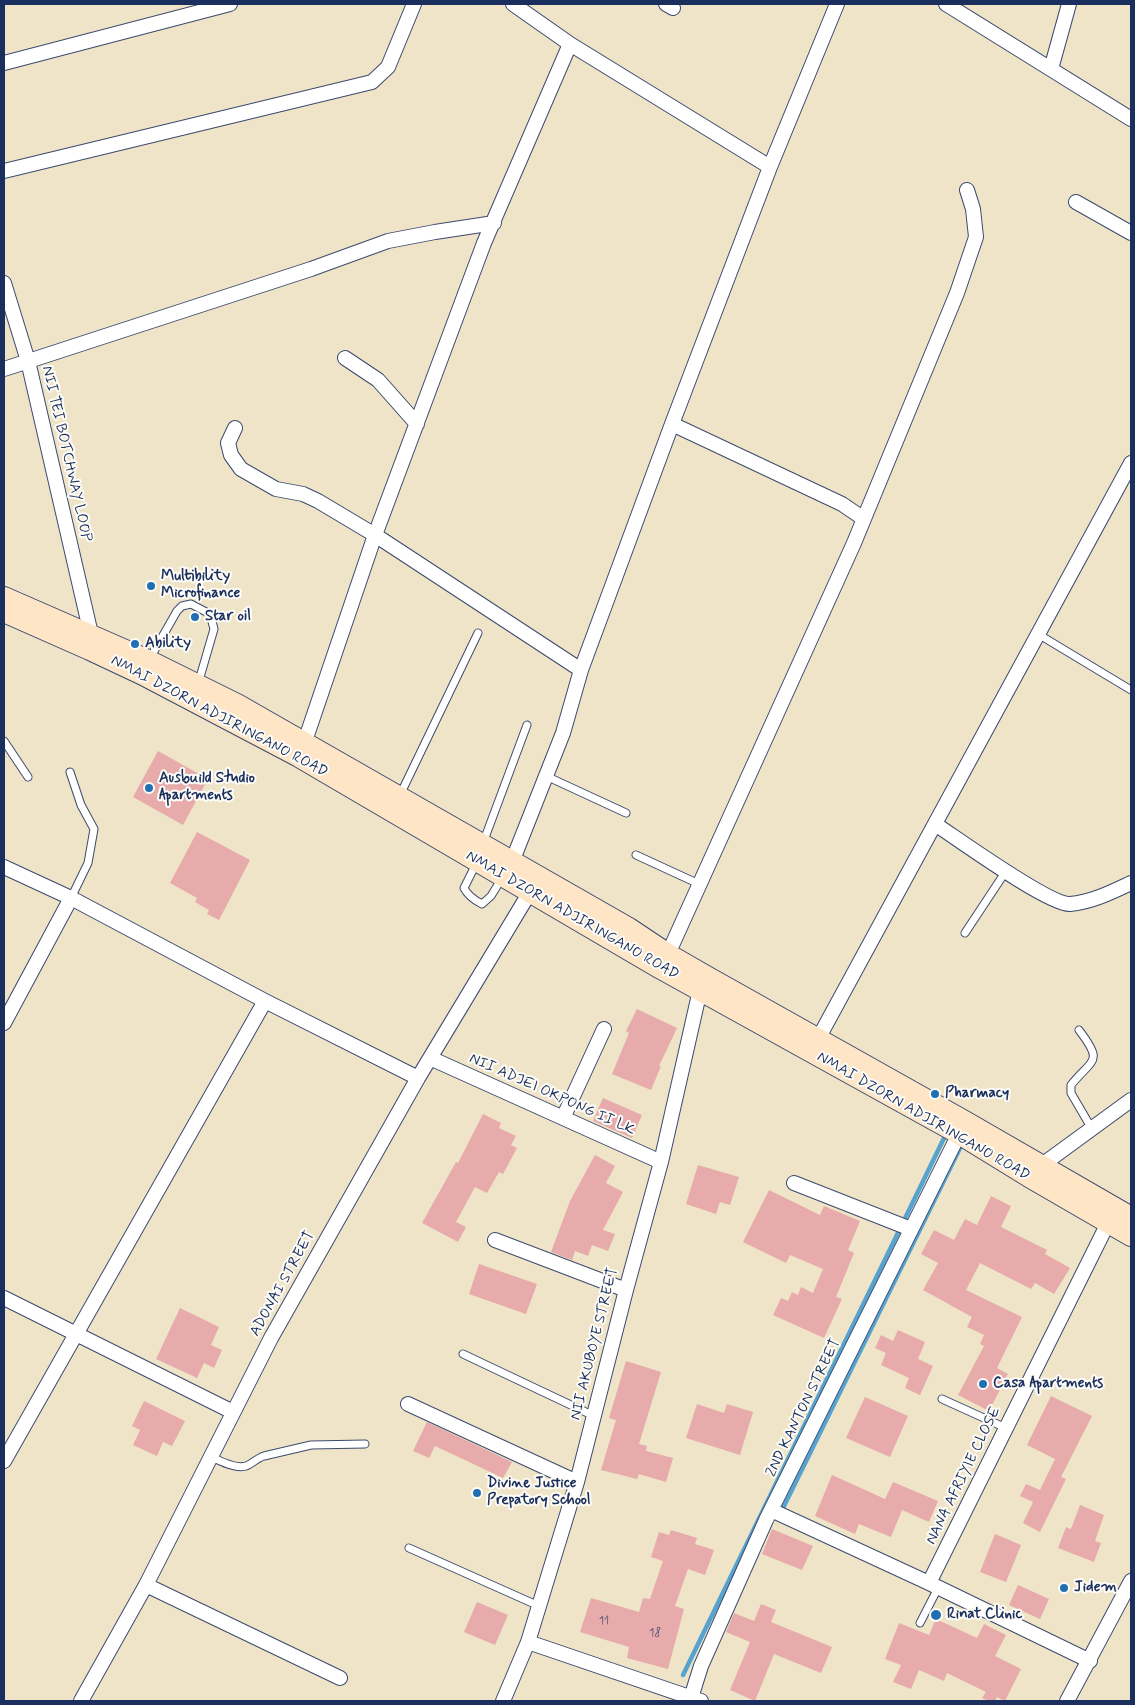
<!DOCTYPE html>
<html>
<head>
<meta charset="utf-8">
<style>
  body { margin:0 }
  #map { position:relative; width:1135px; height:1705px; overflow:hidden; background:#efe4c7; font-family:Mynerve,sans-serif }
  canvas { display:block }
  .frame { position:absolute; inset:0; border:5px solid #1b2f5e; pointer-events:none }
</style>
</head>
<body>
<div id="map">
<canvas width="1135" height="1705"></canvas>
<div class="frame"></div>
</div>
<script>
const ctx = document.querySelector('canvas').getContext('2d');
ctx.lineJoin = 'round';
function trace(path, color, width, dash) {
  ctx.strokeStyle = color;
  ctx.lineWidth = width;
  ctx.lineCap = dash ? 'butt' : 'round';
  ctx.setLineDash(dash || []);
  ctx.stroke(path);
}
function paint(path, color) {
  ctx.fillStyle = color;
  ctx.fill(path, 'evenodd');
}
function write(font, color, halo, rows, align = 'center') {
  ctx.font = font + ' Mynerve,sans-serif';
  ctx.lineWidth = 4;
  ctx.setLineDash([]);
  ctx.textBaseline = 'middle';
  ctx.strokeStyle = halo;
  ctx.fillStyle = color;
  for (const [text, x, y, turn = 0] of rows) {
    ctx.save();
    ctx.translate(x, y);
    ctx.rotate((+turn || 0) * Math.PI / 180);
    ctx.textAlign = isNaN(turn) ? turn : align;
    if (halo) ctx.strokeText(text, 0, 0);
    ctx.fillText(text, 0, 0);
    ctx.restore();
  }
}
trace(new Path2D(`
  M783,1508L962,1144
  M683,1675L947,1132`), '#57a3cf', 4.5);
paint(new Path2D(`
  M158,751L208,779L183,825L133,797Z
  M197,832L250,860L219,920L207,914L209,910L195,902L197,898L170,883Z
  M637,1009L677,1028L659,1066H661L651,1090L612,1074L629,1033L626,1031Z
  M603,1098L642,1115L632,1138L593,1121Z
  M483,1114L501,1123L499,1128L516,1136L511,1145L517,1148L503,1174L499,1172L487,1193L475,1187L456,1222L466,1227L458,1242L422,1223L456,1162L458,1163Z
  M595,1155L615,1166L606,1183L623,1192L603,1230L615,1234L608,1251L592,1245L588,1256L575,1251L572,1260L551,1252L570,1201Z
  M698,1165L739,1177L730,1205L720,1202L716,1214L686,1204Z
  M769,1190L820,1215L824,1206L860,1221L848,1250L854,1253L836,1297L842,1299L824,1338L773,1315L781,1298L788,1301L792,1292L798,1295L801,1287L813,1293L823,1269L790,1255L786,1263L743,1242Z
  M991,1196L1011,1206L1001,1227L1047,1250L1045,1254L1070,1268L1054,1294L1035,1283L1031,1289L980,1263L966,1290L1022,1317L997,1368L1008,1374L989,1411L958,1395L984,1346L980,1344L984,1335L967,1327L972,1317L923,1290L938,1263L921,1254L934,1230L954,1240L965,1219L977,1225Z
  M479,1264L537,1284L526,1314L469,1294Z
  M180,1308L219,1327L211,1345L222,1350L214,1368L204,1363L197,1378L156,1359Z
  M898,1330L925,1342L918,1359L933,1366L920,1395L905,1388L909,1378L881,1365L886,1353L875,1348L881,1335L893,1341Z
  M626,1361L661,1372L639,1444L647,1446L646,1451L673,1458L666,1482L639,1474L637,1479L601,1470L616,1420L609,1418Z
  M1051,1396L1092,1416L1061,1477L1066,1479L1040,1532L1023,1523L1033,1502L1020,1496L1026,1484L1040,1490L1055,1459L1027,1445Z
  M865,1397L908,1416L890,1457L846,1438Z
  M144,1401L185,1421L172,1446L163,1442L157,1456L133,1445L140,1430L132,1426Z
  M697,1404L724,1413L727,1404L753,1412L740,1455L686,1438Z
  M427,1422L512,1462L503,1478L435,1446L429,1458L413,1451Z
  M832,1475L885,1499L893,1482L938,1501L929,1522L902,1510L891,1537L859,1524L855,1534L815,1516Z
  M1080,1505L1104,1515L1095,1541L1101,1543L1094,1562L1058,1548L1066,1527L1071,1529Z
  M772,1529L813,1546L802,1570L762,1554Z
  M671,1530L697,1538L695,1544L714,1550L705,1575L688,1569L675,1606L684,1609L668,1669L627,1658L629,1647L580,1632L591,1598L639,1612L643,1598L650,1599L663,1561L651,1557L659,1532L669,1535Z
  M995,1534L1021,1545L1006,1582L980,1572Z
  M1018,1585L1049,1599L1040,1619L1009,1605Z
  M477,1602L508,1615L495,1645L464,1632Z
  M761,1604L776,1610L771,1622L832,1647L821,1673L774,1654L755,1701L730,1690L750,1642L726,1632L734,1613L754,1621Z
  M936,1619L977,1638L984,1624L1006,1635L995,1656L1021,1669L1005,1701L997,1697L995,1701H989L982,1698L986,1692L947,1673L944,1681L919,1670L911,1689L893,1682L901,1665L885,1659L899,1623L929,1635Z`), '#e6abaa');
const lane = new Path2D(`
  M1038,634L1131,690
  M149,660L177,611L182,606L191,604L210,614L214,629L198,684
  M4,741L28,777
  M70,772L81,805L94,829L88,863L71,898
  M546,776L626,813
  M400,795L478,633
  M483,843L527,725
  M636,855L699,884
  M477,862L464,888C468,896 474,900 482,904L491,896L502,878
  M965,933L1006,871
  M1079,1030C1104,1063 1093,1058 1071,1085V1093L1092,1129
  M463,1354L594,1416
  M942,1399L1006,1428
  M211,1457C221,1461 235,1469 246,1466C252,1464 257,1458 264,1456L311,1445L365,1444
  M409,1548L539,1606
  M920,1623L938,1588`);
const street = new Path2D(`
  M513,4L570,44L770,167
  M666,4L673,8
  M946,4L1131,119
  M4,63L230,4
  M1051,69L1069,4
  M4,171L372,82L388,67L414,4
  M1076,202L1131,233
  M4,283L28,361L91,634
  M345,358L378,380L417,424
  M4,369L311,269L388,241L435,232L494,223
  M672,424L842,504L864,519
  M235,428L228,443L231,455L241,469L276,489L303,494L318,501L375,535L581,670
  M304,744L375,535L484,243L570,44
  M935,824C958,839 1049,905 1070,904C1092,902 1112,892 1131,883
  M512,862L563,733L581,670L672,424L770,167L837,4
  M4,867L71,898L265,1001L418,1078
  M668,954L854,543L957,293L976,237L973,209L967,190
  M4,1023L71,898
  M818,1039L1131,463
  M430,1058L661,1162
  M563,1118L604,1029
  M1042,1165L1131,1100
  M794,1183L911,1229
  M495,1240L626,1290
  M4,1298L233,1412
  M408,1404L577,1482
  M4,1461L265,1001
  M771,1510L929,1583
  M146,1585L340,1678
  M528,1642L701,1701
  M1090,1661L929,1583L1108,1223
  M81,1701L146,1585L271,1338L418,1078L530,892
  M503,1701L528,1642L577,1482L626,1290L661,1162L700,990
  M690,1701L701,1666L766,1520L959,1134
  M1067,1701L1131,1581`);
const secondary = new Path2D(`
  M4,597L148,660L237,704L629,928L668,954L708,977L963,1120L1131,1217
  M4,612L90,650L143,675L299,757L661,969L959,1134L1029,1177L1131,1236`);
trace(lane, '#3b4a6e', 9);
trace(street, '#3b4a6e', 16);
trace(secondary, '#3b4a6e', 22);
trace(lane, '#fff', 7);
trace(street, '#fff', 14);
trace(secondary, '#fde5c5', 20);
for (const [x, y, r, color] of [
  [151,586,5,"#1f6fb2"],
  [195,617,5,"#1f6fb2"],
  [135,644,5,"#1f6fb2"],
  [149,788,5,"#1f6fb2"],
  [935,1094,5,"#1f6fb2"],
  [983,1384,5,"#1f6fb2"],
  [477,1493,5,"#1f6fb2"],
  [1064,1588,5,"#1f6fb2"],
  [936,1615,6,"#1f6fb2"]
]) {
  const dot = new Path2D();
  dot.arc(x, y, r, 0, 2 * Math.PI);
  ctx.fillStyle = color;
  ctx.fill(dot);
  trace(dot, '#fdfcf7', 2);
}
write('12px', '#4e4e71', null, [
  ["11",604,1621],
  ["18",655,1633]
]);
write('15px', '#1b2f5e', '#fdfcf7', [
  ["NII TEI BOTCHWAY LOOP",66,454,77],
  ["NMAI DZORN ADJIRINGANO ROAD",219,717,28],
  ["NMAI DZORN ADJIRINGANO ROAD",572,916,30],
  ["NII ADJEI OKPONG II LK",552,1095,24],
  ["NMAI DZORN ADJIRINGANO ROAD",923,1117,30],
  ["ADONAI STREET",283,1284,-61],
  ["NII AKUBOYE STREET",595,1344,-76],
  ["2ND KANTON STREET",804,1408,-64],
  ["NANA AFRIYIE CLOSE",964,1476,-64]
]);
write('bold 15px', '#1b2f5e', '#fdfcf7', [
  ["Multibility",161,577],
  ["Microfinance",161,594],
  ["Star oil",205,617],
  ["Ability",145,644],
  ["Ausbuild Studio",159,779],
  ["Apartments",159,796],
  ["Pharmacy",945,1094],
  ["Casa Apartments",993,1384],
  ["Divine Justice",487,1484],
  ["Prepatory School",487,1501],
  ["Jidem",1074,1588],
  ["Rinat Clinic",947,1615]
], 'left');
</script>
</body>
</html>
